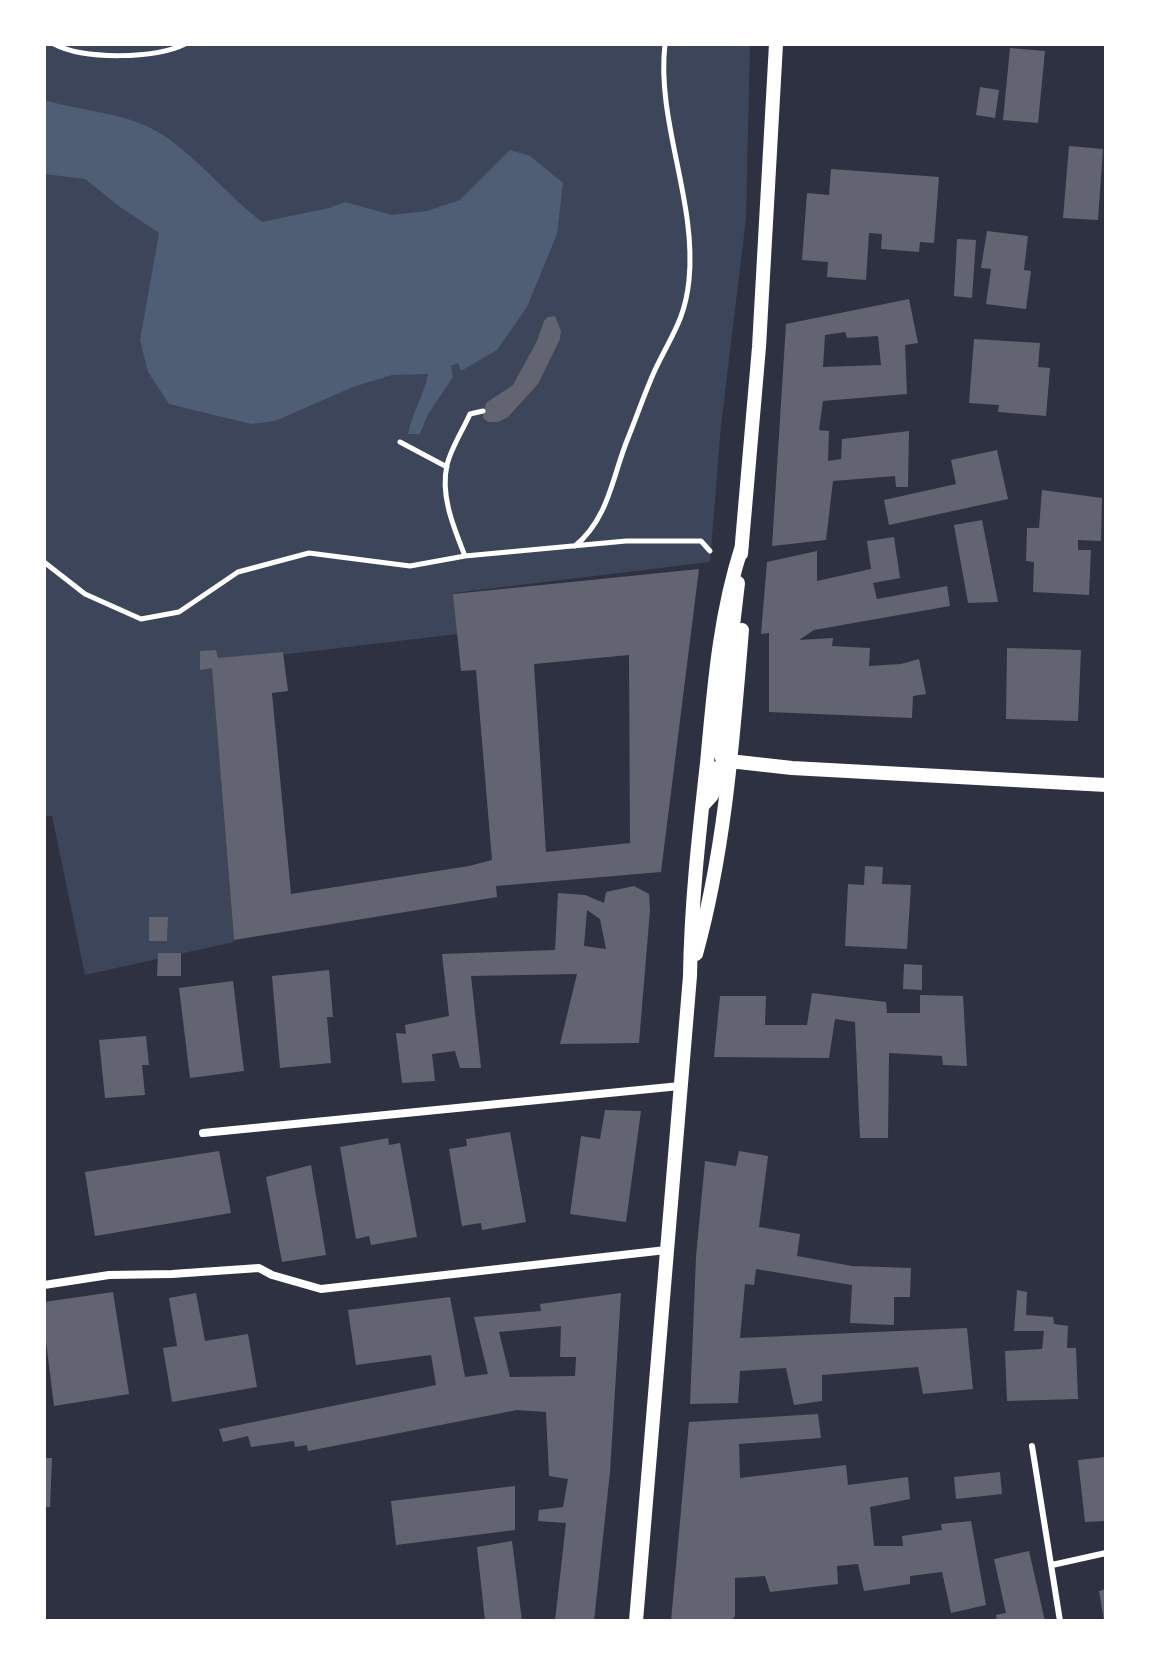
<!DOCTYPE html>
<html>
<head>
<meta charset="utf-8">
<style>
  body { margin:0 }
  #map { position:relative; width:1150px; height:1665px; overflow:hidden; background:#2d3142; font-family:Poppins,sans-serif }
  canvas { display:block }
  .frame { position:absolute; inset:0; border:46px solid #fff; pointer-events:none }
</style>
</head>
<body>
<div id="map">
<canvas width="1150" height="1665"></canvas>
<div class="frame"></div>
</div>
<script>
const ctx = document.querySelector('canvas').getContext('2d');
ctx.lineJoin = 'round';
function paint(path, color) {
  ctx.fillStyle = color;
  ctx.fill(path, 'evenodd');
}
function trace(path, color, width, dash) {
  ctx.strokeStyle = color;
  ctx.lineWidth = width;
  ctx.lineCap = dash ? 'butt' : 'round';
  ctx.setLineDash(dash || []);
  ctx.stroke(path);
}
paint(new Path2D(`
  M44,44H750L746,219L721,426L710,562L454,593L458,634L212,663L234,942L85,975L52,816H44Z`), '#3c4559');
paint(new Path2D(`
  M44,100C84,112 128,112 163,135C200,160 228,196 262,222L329,208L345,202L392,215L427,211L460,200L510,150L530,156L563,183L557,234L527,307L497,350L461,371L458,363L451,366L453,377L428,414L420,434H408C412,413 424,395 428,374L392,375L353,387L275,421L251,424L169,404L148,372L140,340L159,233L120,207L85,179L44,174Z`), '#4f5d75');
paint(new Path2D(`
  M1010,48L1045,51L1038,123L1003,120Z
  M980,87L999,90L995,118L976,115Z
  M1069,146L1103,149L1098,220L1063,218Z
  M831,169L939,177L934,243L920,242L919,252L881,249L882,234L869,233L866,280L827,277L828,262L802,260L807,193L829,195Z
  M987,231L1028,236L1024,270L1031,271L1026,309L986,304L991,269L981,268Z
  M957,239L976,240L972,298L954,296Z
  M909,299L918,343L905,345L907,394L823,401L819,430L829,431L828,461L841,459L842,439L909,431L908,487H896L895,476L833,481L826,540L772,546L786,324ZM845,332L847,338L878,336L881,365L823,367L825,335Z
  M555,316L561,331L560,339L538,384L508,417L498,422H488L483,418L486,403L513,385L537,341L544,321L548,317Z
  M974,339L1040,343L1038,367L1050,368L1046,416L998,412L999,405L969,403Z
  M997,450L1008,499L889,525L884,500L956,484L951,460Z
  M1042,490L1102,498L1101,541L1078,540V550H1091L1089,595L1033,592L1034,562L1026,561L1027,528H1039Z
  M982,520L998,602L968,603L954,525Z
  M894,537L900,578L873,583L877,599L947,586L950,606L814,630L799,640L833,638L832,646L870,648L869,666L901,664L919,659L926,694L913,696L912,718L769,712V633L761,634L767,562L817,551V581L871,569L867,541Z
  M699,569L661,872L496,886L497,897L234,940L212,668L200,670V651L216,650L218,658L283,652L288,691L272,693L291,894L469,866L492,860L476,670L461,671L453,594ZM629,655L630,843L546,852L534,664Z
  M1007,648L1081,650L1078,721L1006,719Z
  M865,866L883,867L882,884L911,885L907,949L845,946L848,884L864,885Z
  M634,886L649,894L650,910L639,1043L560,1044L577,974L471,976L481,1068H460L455,1051L432,1054L435,1081L402,1083L396,1033L406,1034L405,1025L449,1016L442,954L555,950L558,893L585,895L604,903L606,892ZM587,910L600,919L606,949L584,946Z
  M149,917H168L167,941H149Z
  M158,953H181V976H157Z
  M904,964L922,965V990L903,989Z
  M329,970L333,1017H327L331,1063L280,1068L272,976Z
  M233,981L244,1071L190,1078L179,988Z
  M812,993L886,1002L887,1013H920V995L963,996L967,1066L943,1065L942,1056L889,1053L888,1138H860L855,1022L835,1019L829,1058L714,1057L720,996H766L765,1025H807Z
  M146,1036L149,1065H142L145,1095L105,1098L99,1040Z
  M605,1110L641,1111L626,1222L570,1214L581,1136L600,1139Z
  M510,1132L526,1222L482,1230L481,1223L462,1226L449,1149L467,1146L466,1139Z
  M388,1138L389,1145L400,1143L417,1237L371,1245L369,1236L356,1239L340,1147Z
  M219,1151L231,1213L95,1236L85,1172Z
  M739,1151L768,1156L759,1227L800,1234L797,1256L852,1266L911,1268L910,1297H894V1325L850,1323L852,1285L756,1269L754,1285L745,1284L740,1338L967,1328L973,1389L923,1394L918,1367L822,1375V1401L794,1405L786,1368L740,1371L738,1403L690,1404L696,1257L705,1161L736,1166Z
  M311,1165L326,1255L282,1262L266,1177Z
  M1017,1290L1027,1292L1026,1315L1053,1317L1054,1324L1068,1326L1067,1348H1076L1078,1399L1007,1401L1005,1351L1042,1349L1044,1331H1014Z
  M113,1292L129,1394L54,1406L44,1325V1302Z
  M196,1293L205,1341L248,1334L257,1387L172,1402L163,1348L177,1346L169,1298Z
  M621,1293L610,1472L594,1621H555L566,1523L538,1521L539,1510L563,1507L568,1479L549,1476L546,1412L517,1410L308,1451L307,1445L295,1447L294,1441L251,1447L248,1436L223,1442L219,1429L436,1385L431,1355L356,1365L348,1310L450,1297L465,1377L488,1374L474,1317L541,1311L540,1304ZM561,1326L560,1357H576L575,1376L510,1377L499,1332Z
  M818,1414L821,1438L739,1444L740,1478L846,1465L848,1485L908,1477L910,1499L870,1507L874,1546H903L902,1536L942,1530L941,1524L971,1521L986,1605L951,1613L942,1572L910,1576V1584L864,1591L858,1564L837,1566L838,1584L770,1592L765,1576L735,1578V1616L731,1621H671L689,1422Z
  M1106,1457V1521L1085,1522L1078,1460Z
  M44,1458H52L50,1507H44Z
  M1000,1472L1002,1494L956,1499L954,1477Z
  M515,1486V1530L396,1545L391,1501Z
  M512,1541L522,1621H485L477,1547Z
  M1029,1551L1045,1621H997L996,1615L1006,1613L994,1559Z
  M1106,1589V1621H1104L1099,1591Z`), '#626471');
trace(new Path2D(`
  M54,44C84,60 155,59 185,44
  M400,442L447,467
  M575,546C609,518 612,477 628,438C637,416 645,392 655,370C671,336 685,320 689,280C697,201 656,121 665,44
  M465,556C454,528 440,496 447,465C451,448 463,430 470,414L483,411
  M44,562L85,594L141,619L179,612L238,572L309,553L410,566L465,556L626,541H701L710,551`), '#fff', 5);
trace(new Path2D(`
  M1032,1446L1060,1621
  M1052,1565L1106,1553`), '#fff', 6);
trace(new Path2D(`
  M203,1133L680,1086
  M44,1285L109,1275L172,1274L259,1268L272,1275L321,1289L666,1250`), '#fff', 8);
trace(new Path2D(`
  M741,554L759,347L776,44
  M729,761L722,758L719,745L738,583
  M729,761L792,768L1106,785
  M703,805L712,795L719,767L729,761
  M696,954C725,850 733,738 742,630
  M636,1621L690,976C691,904 699,834 707,763C714,689 719,617 742,546`), '#fff', 14);
</script>
</body>
</html>
